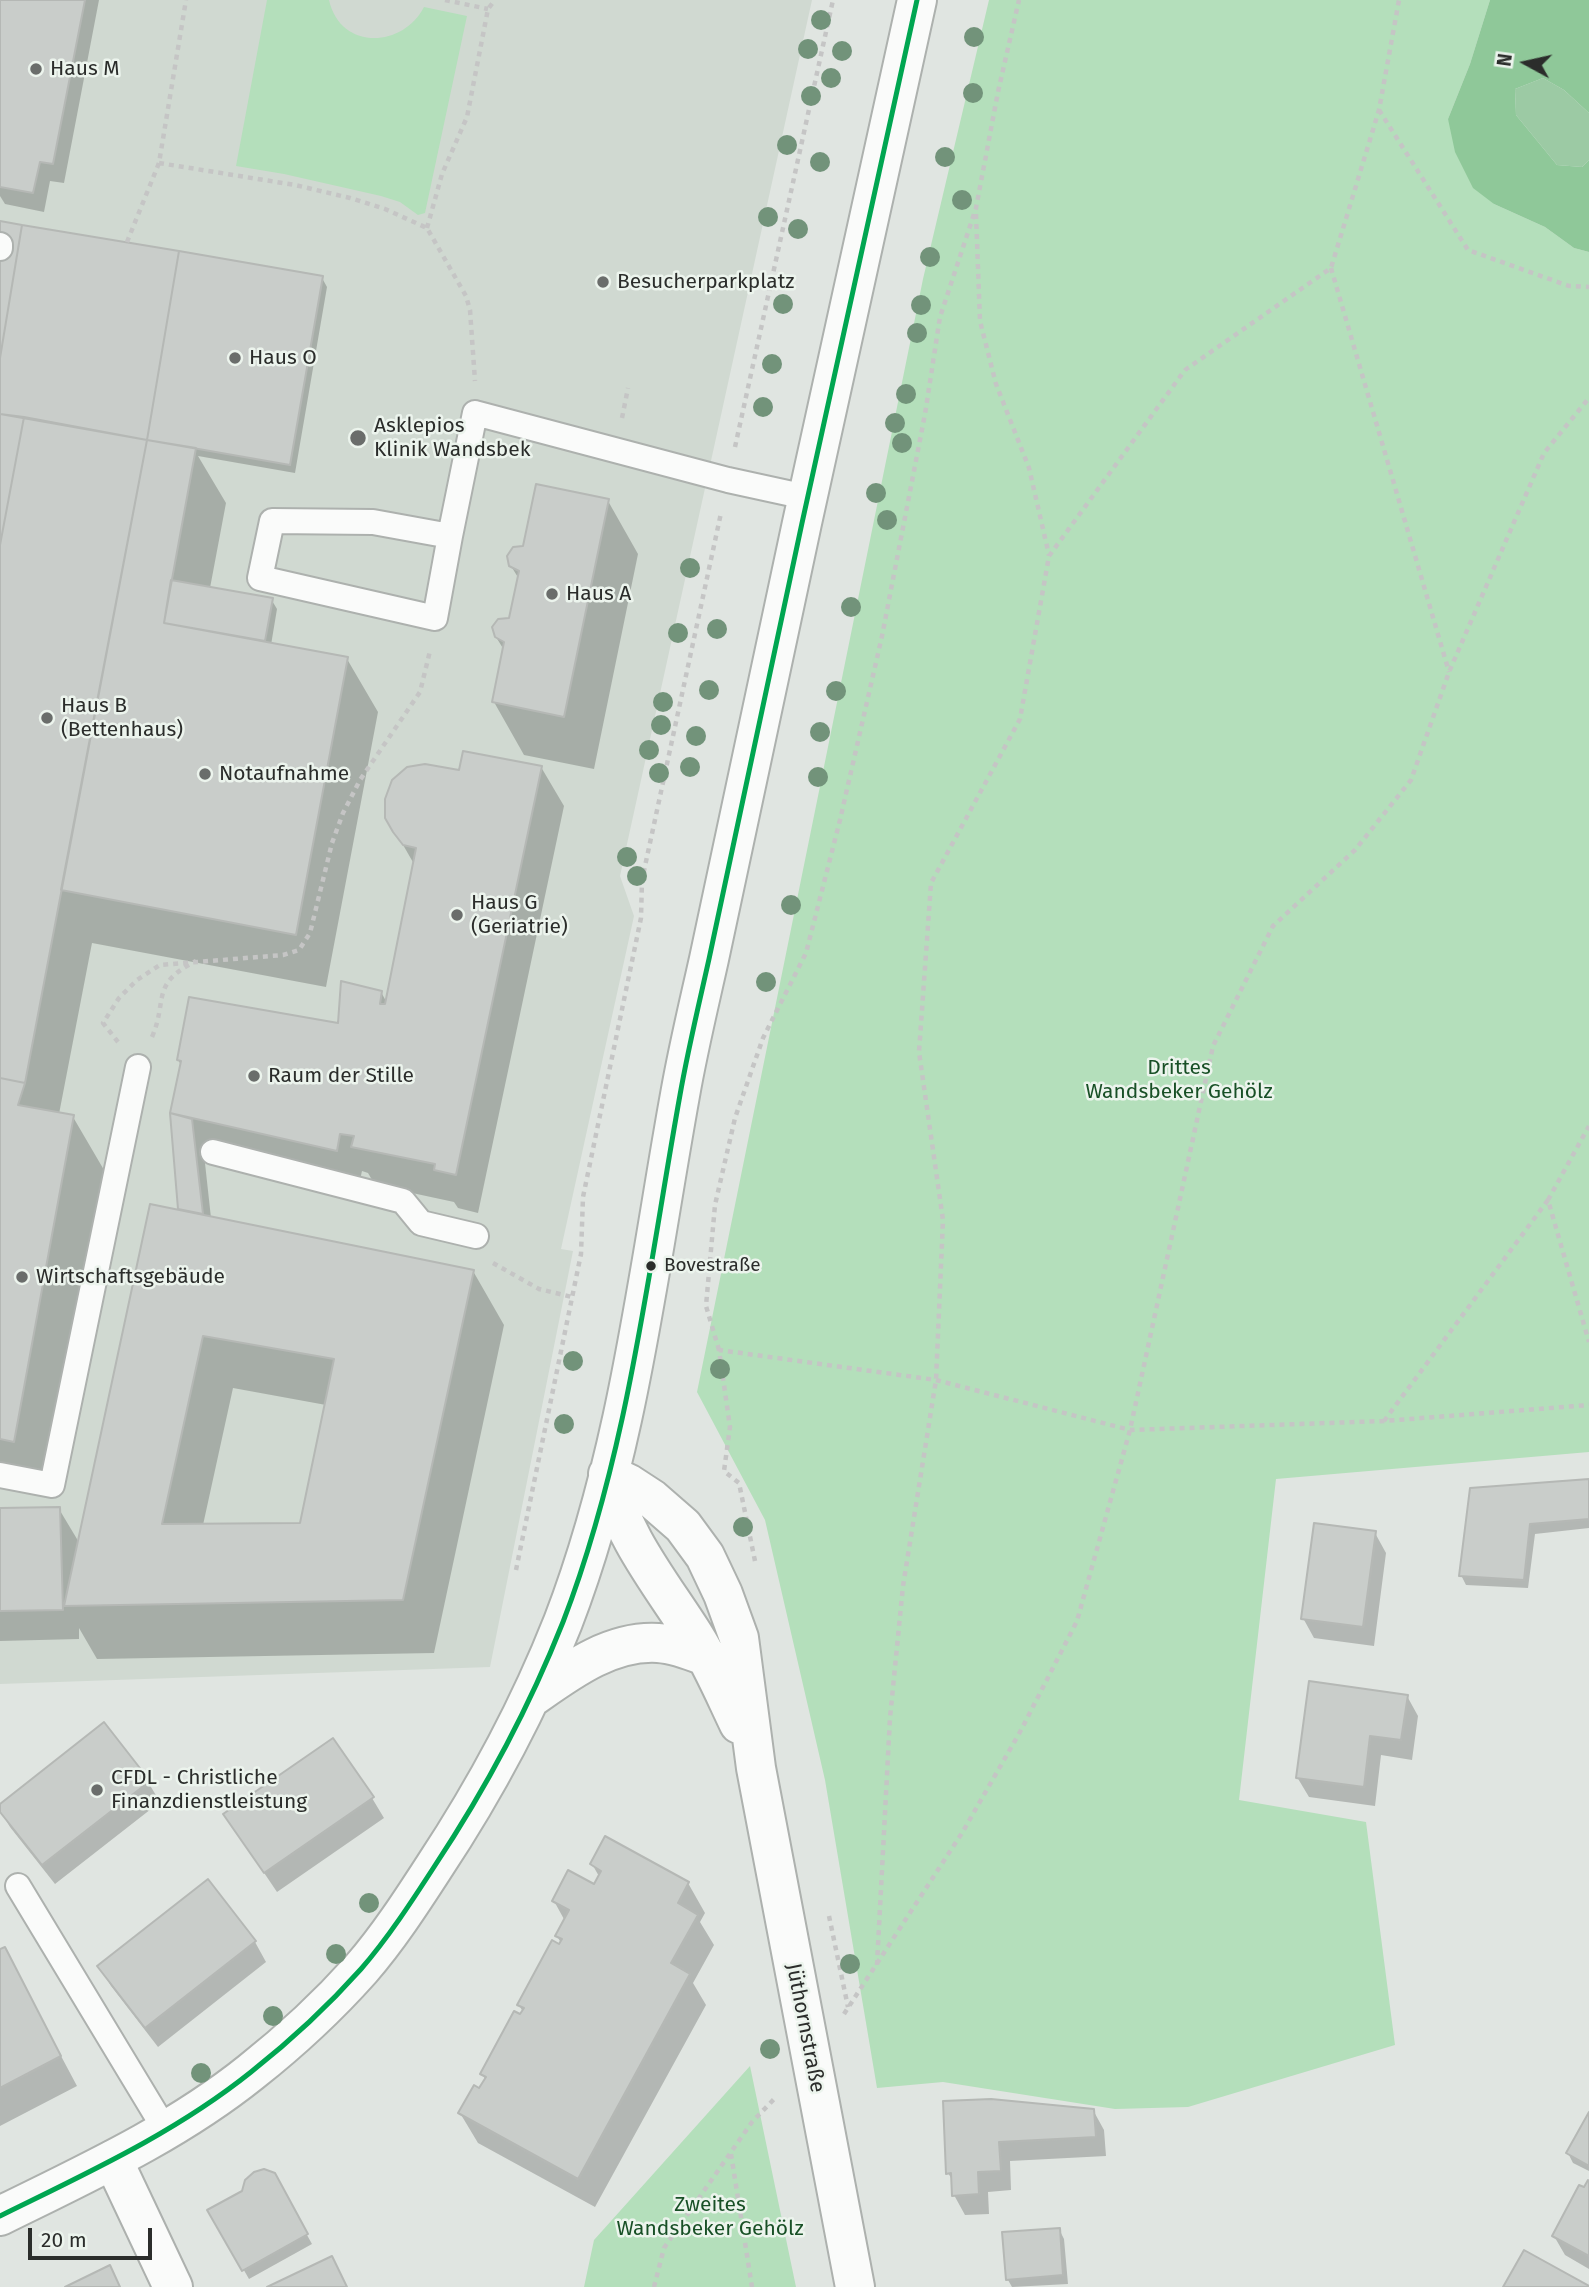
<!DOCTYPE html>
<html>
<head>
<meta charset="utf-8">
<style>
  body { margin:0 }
  #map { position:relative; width:1589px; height:2287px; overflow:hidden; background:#e0e5e1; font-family:"Fira Sans",sans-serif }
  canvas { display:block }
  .north { position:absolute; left:1491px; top:28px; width:70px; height:70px; -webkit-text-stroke:5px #ecf4ed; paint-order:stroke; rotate:278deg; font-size:19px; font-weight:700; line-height:28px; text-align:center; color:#2b2d2b }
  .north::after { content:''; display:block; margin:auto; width:24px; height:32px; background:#2b2d2b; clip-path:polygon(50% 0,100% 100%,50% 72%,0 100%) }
  .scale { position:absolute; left:28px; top:2228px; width:124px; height:32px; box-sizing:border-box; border:4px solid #2b2d2b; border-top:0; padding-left:9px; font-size:21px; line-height:24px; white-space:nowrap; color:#2b2d2b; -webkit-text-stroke:5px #ecf4ed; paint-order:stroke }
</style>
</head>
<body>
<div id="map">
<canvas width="1589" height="2287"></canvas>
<div class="north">N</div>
<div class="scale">20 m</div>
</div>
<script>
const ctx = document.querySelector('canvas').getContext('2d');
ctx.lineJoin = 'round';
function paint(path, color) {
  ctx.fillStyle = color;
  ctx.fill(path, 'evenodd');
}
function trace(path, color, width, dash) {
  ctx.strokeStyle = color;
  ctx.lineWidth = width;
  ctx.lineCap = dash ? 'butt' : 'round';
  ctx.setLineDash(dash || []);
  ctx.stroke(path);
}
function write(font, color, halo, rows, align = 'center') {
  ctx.font = font + ' "Fira Sans",sans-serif';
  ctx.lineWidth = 5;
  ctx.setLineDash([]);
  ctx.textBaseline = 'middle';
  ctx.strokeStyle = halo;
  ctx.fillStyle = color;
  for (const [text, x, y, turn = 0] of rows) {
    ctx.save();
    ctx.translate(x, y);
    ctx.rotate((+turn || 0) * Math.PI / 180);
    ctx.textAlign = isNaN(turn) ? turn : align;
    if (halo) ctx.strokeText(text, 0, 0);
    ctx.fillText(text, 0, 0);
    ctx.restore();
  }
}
paint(new Path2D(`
  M0,0H812L620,876L634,916L561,1249L573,1251L490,1667L0,1684Z`), '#d0d9d1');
paint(new Path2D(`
  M267,0H329C340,50 402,49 424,7L467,16L425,213L418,215L400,202L381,196L284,174L236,166Z
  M989,0H1490L1470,64L1448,119L1494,204L1545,227L1574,248L1589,252V1452L1276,1479L1239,1800L1366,1822L1395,2045L1188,2107L1115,2109L943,2082L877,2088L825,1780L765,1520L697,1392L923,279Z
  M750,2066L796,2287H584L594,2240Z`), '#b4dfbb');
paint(new Path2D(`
  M1543,78L1564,90L1589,113V160L1582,167L1557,165L1516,115L1515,89Z`), '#9ccaa4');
paint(new Path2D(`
  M1490,0H1589V113L1564,90L1543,78L1515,89L1516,115L1557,165L1582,167L1589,160V252L1574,248L1545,227L1494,204L1473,188L1455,152L1448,119L1470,64Z`), '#8fc899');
paint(new Path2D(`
  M0,0H99L64,183L50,181L44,212L5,204L0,196Z
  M0,222L322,278L327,287L295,473L198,456L226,503L210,588L271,599L277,609L271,645L347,659L378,712L326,987L92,943L59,1114L73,1117L104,1170L44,1494L0,1486Z
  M608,501L638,554L594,769L524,755L494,702L504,650L496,637L511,619L519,579L511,566L525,548Z
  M541,767L564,806L478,1213L458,1208L454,1202L375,1185L368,1173L362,1171L358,1189L204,1154L211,1218L473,1271L504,1325L434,1653L97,1659L79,1628V1639L0,1641V1510L59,1509L77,1539V1548L181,1212L172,1113L182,1066L178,1060L339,1025L381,992L387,1003L414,864L387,817L460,772ZM233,1388L326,1405L301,1524L203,1525Z
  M1589,1481V1528L1535,1534L1528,1588L1466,1585L1461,1575L1471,1490Z
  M1375,1533L1386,1553L1374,1646L1314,1638L1303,1618Z
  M1407,1696L1418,1716L1412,1760L1381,1755L1375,1806L1309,1797L1297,1777Z
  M148,1782L160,1802L55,1884L10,1827L0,1810V1807Z
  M372,1798L384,1818L277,1892L225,1815Z
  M592,1864L688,1883L705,1913L700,1922L714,1945L693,1983L706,2005L595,2207L478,2143L460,2113L480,2091L486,2080L482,2074L523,2012L519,2005L561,1943L557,1936L565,1921L554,1901L594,1887L600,1878Z
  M207,1881L255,1942L266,1962L158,2047L111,1986L99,1966Z
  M4,1949L77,2086L0,2126V1951Z
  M944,2103L1093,2110L1104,2130L1106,2156L1010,2161L1011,2190L988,2192L989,2214L965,2215L954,2195L953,2181L948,2173Z
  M1589,2115V2171L1573,2163L1568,2153Z
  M273,2174L312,2244L249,2279L210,2211Z
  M1589,2182V2269L1565,2255L1554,2236Z
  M1059,2229L1064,2239L1068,2284L1012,2287L1008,2280Z`), '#0003');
const building = new Path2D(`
  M0,0H85L53,164L40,162L33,193L0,187Z
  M0,221L22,225L0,358Z
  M22,225L179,251L147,440L0,414V358Z
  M179,251L323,276L290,465L147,440Z
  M0,414L24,417L0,545Z
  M24,417L147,440L25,1083L0,1078V545Z
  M147,440L196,448L164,623L348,657L296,935L61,890Z
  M536,484L609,499L564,717L492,702L504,642L495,637L492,627L498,619L509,618L519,571L509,566L507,556L513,547L523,546Z
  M171,580L273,598L265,641L164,623Z
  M463,751L542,766L456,1175L434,1170L435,1164L351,1147L354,1136L340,1134L337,1151L170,1113L181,1061L177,1060L189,997L338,1023L341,981L382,991L380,1004H385L416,848L403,845L393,832L385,818V799L392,780L407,767L425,764L459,770Z
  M0,1078L25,1083L18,1105L74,1115L14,1442L0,1439Z
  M170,1113L192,1119L203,1214L178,1209Z
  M150,1204L474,1270L403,1600L64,1606ZM203,1336L334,1359L300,1523L162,1524Z
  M1589,1479V1519L1530,1524L1524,1580L1459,1576L1470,1488Z
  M60,1507L63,1610L0,1611V1508Z
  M1314,1523L1376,1531L1363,1627L1301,1619Z
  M1309,1681L1408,1695L1401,1740L1370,1736L1364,1787L1296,1778Z
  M104,1722L150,1781L42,1865L0,1812V1804Z
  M333,1738L374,1797L264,1873L223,1814Z
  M605,1836L689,1882L678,1903L698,1915L671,1963L690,1974L578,2179L458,2113L474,2085L479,2088L486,2077L480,2074L514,2011L520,2014L524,2008L517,2005L552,1940L559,1944L562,1939L555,1936L569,1910L552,1901L568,1870L594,1884L601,1871L590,1864Z
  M208,1879L256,1941L145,2028L97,1966Z
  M5,1947L61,2056L0,2088V1949Z
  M991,2099L1094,2109L1096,2137L999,2142L1001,2171L978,2172L979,2194L952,2196L951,2173L946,2174L943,2101Z
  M1589,2112V2166L1566,2153Z
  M264,2169L275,2173L308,2234L242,2271L207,2210L242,2191L245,2180L254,2172Z
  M1588,2180L1589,2181V2256L1552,2236L1579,2185L1584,2187Z
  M1060,2228L1063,2275L1006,2280L1002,2232Z
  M1524,2250L1589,2286V2287H1503Z
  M332,2256L347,2287H267Z
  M110,2265L120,2287H65Z`);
paint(building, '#c9cdca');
trace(building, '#b5b8b5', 2);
const lane = new Path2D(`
  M0,245V248
  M450,536L435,618L260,578L272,521L373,522L450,536L475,413L728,480L806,497
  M213,1152L403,1201L421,1223L476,1236
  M0,1475L52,1485L138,1067
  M18,1886L166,2131`);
const street = new Path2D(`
  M113,2160L173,2287`);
const secondary = new Path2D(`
  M608,1474L629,1484L652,1499L683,1526L705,1556L723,1594L739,1638L756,1768L855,2287
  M608,1474C620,1535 663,1586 695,1637C712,1664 725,1695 739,1724
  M531,1698C568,1672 610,1640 658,1643C674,1644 690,1650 705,1656
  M0,2216C87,2173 175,2133 251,2072C289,2042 328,2006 361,1969C388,1938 412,1901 434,1867C485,1790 529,1708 563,1622C628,1453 648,1272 680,1095C688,1049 699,1004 709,959C776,639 846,319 917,0`);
trace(lane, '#adb1ae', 28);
trace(street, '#adb1ae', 42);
trace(secondary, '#adb1ae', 42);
trace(new Path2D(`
  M445,0L488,9
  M1379,110L1468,250L1569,286L1589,287
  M159,163L295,185L350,198L385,209L427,228L466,296L470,310L475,381
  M976,214L980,321L996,384L1029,468L1049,555
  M427,228L442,174L467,117L488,9L495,0
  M127,242L159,163L186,0
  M1331,268L1449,672
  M622,418L628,388
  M735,447L833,0
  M152,1037C168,1000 150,984 196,961
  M118,1042L103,1023L119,998L137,980L160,965L283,955L299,950L310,933L332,843L343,813L360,780L420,692L430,651
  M1548,1200L1589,1126
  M493,1263L539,1289L572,1297
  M719,1350L706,1306L715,1205L735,1118L763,1038L806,953L840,820L882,636L925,414L940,317L976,208L998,92L1019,0
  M1384,1421L1548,1200L1589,1342
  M755,1561L739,1483L724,1471L730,1427L719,1350L936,1380L1130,1430L1384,1421L1589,1405
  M516,1570L581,1254L583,1197L641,918L642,880L721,513
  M829,1916L848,2007
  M877,1965L890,1718L903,1586L936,1380L943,1220L919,1052L931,883L1020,719L1049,556L1185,370L1331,268L1379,110L1399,0
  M844,2014L962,1833L1020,1732L1077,1621L1130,1430L1213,1046L1273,926L1355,850L1411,780L1449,672L1544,453L1589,398
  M731,2154L752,2287
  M654,2287L664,2248L752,2122L777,2096`), '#c5c5c5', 4.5, [5, 5]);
trace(lane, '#fafbfa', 24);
trace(street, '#fafbfa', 38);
trace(secondary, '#fafbfa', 38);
trace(new Path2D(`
  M0,2216C87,2173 175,2133 251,2072C289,2042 328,2006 361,1969C388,1938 412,1901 434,1867C485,1790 529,1708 563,1622C628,1453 648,1272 680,1095C688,1049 699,1004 709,959C776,639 846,319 917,0`), '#00a651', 5);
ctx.fillStyle = '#72937a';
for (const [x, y] of [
  [821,20],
  [974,37],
  [808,49],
  [842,51],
  [831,78],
  [973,93],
  [811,96],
  [787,145],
  [945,157],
  [820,162],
  [962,200],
  [768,217],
  [798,229],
  [930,257],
  [783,304],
  [921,305],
  [917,333],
  [772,364],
  [906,394],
  [763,407],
  [895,423],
  [902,443],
  [876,493],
  [887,520],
  [690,568],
  [851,607],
  [717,629],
  [678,633],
  [709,690],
  [836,691],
  [663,702],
  [661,725],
  [820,732],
  [696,736],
  [649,750],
  [690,767],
  [659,773],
  [818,777],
  [627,857],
  [637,876],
  [791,905],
  [766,982],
  [573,1361],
  [720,1369],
  [564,1424],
  [743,1527],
  [369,1903],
  [336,1954],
  [850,1964],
  [273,2016],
  [770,2049],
  [201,2073]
]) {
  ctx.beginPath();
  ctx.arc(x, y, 10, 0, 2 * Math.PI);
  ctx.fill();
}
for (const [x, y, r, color] of [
  [36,69,7,"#6a6d6b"],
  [603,282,7,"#6a6d6b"],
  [235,358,7,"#6a6d6b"],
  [358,438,9,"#6a6d6b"],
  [552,594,7,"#6a6d6b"],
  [47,718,7,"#6a6d6b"],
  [205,774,7,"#6a6d6b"],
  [457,915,7,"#6a6d6b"],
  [254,1076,7,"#6a6d6b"],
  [651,1266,6,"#2b2d2b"],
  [22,1277,7,"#6a6d6b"],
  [97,1790,7,"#6a6d6b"]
]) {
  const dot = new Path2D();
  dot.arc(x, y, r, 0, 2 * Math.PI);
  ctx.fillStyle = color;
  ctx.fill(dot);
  trace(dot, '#ecf4ed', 2.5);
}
write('19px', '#2b2d2b', '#ecf4ed', [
  ["Bovestraße",664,1266]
], 'left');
write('21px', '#2b2d2b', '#ecf4ed', [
  ["Haus M",50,69],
  ["Besucherparkplatz",617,282],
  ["Haus O",249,358],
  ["Asklepios",374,426],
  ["Klinik Wandsbek",374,450],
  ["Haus A",566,594],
  ["Haus B",61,706],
  ["(Bettenhaus)",61,730],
  ["Notaufnahme",219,774],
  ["Haus G",471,903],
  ["(Geriatrie)",471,927],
  ["Raum der Stille",268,1076],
  ["Wirtschaftsgebäude",36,1277],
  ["CFDL - Christliche",111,1778],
  ["Finanzdienstleistung",111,1802]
], 'left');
write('21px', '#185026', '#ecf4ed', [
  ["Drittes",1179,1068],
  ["Wandsbeker Gehölz",1179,1092],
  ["Zweites",710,2205],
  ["Wandsbeker Gehölz",710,2229]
]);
write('21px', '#2b2d2b', '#ecf4ed', [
  ["Jüthornstraße",805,2028,79]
]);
</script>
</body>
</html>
